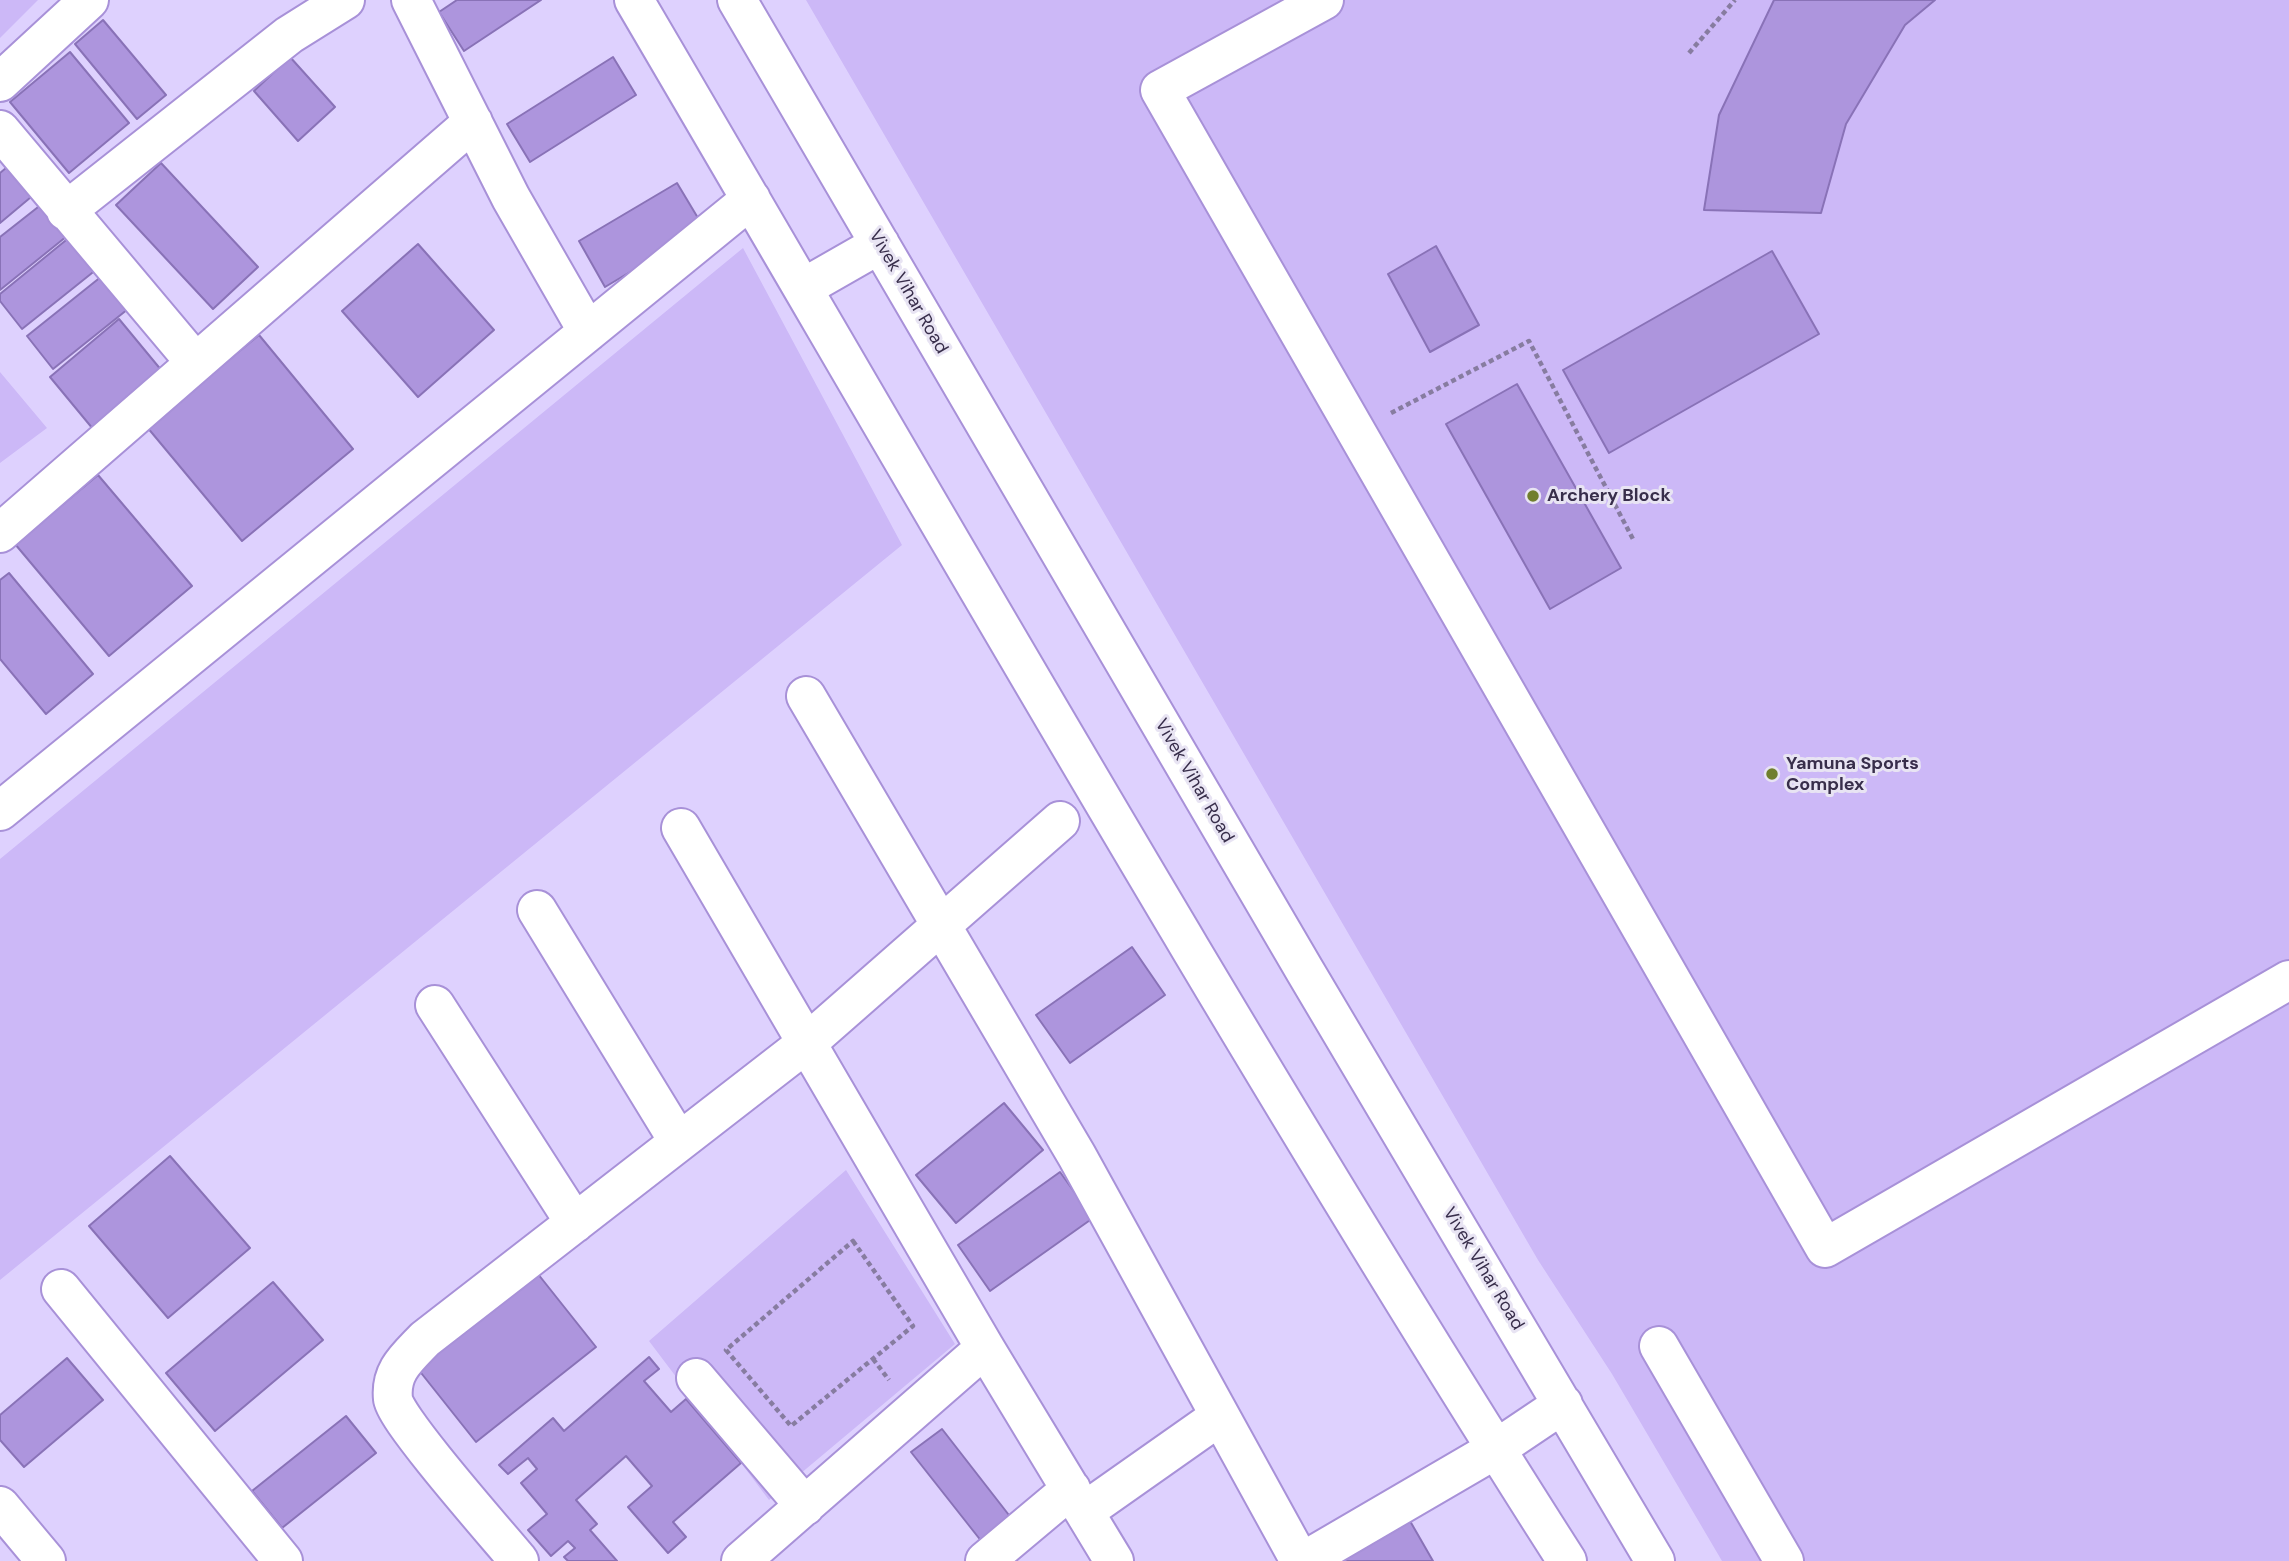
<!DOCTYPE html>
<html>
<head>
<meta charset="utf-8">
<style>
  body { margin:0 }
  canvas { display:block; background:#ded1fe }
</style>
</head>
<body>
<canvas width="2289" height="1561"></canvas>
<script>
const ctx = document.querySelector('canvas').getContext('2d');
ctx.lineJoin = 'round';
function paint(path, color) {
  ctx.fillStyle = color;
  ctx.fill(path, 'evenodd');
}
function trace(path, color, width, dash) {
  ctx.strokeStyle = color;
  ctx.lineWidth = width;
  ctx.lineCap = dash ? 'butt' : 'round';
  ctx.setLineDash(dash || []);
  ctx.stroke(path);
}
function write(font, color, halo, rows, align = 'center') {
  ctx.font = font + ' "DM Sans",sans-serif';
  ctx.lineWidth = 6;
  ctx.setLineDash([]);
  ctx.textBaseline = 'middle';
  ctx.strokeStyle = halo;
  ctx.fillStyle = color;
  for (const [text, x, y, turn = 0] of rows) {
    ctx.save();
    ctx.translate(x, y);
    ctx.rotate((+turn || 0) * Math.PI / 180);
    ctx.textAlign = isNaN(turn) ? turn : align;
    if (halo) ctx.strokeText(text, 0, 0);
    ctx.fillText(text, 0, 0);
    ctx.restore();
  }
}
paint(new Path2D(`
  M0,0H38L0,38Z
  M806,0H2289V1561H1722L1612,1374L1538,1260Z
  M743,248L902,545L0,1280V859Z
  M0,372L47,428L0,463Z
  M846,1170L955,1344L769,1500L649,1341Z`), '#ccb8f7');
const building = new Path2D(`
  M457,0H541L464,51L439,12Z
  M1774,0H1935L1905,25L1846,124L1821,213L1704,210L1719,115Z
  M103,20L166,95L137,119L75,44Z
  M70,52L129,123L69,173L10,102Z
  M290,57L335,107L298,141L254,91Z
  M613,57L636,95L530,162L507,124Z
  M13,162L37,192L0,223V173Z
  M161,163L258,267L213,309L116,205Z
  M677,183L704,228L605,287L579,241Z
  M47,200L72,232L0,290V237Z
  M76,232L102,265L22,329L0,301V294Z
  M418,244L494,330L418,397L342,311Z
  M1436,246L1479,325L1430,352L1388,274Z
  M1772,251L1819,334L1609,453L1563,370Z
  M107,272L133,305L53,369L27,336Z
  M119,319L162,371L93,429L50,377Z
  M259,335L353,449L242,541L147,427Z
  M1517,384L1621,568L1550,609L1446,424Z
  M98,475L192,586L109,656L15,544Z
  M9,573L93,674L46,714L0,659V580Z
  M1132,947L1165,995L1070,1063L1036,1015Z
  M1004,1103L1043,1150L956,1223L916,1175Z
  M170,1156L250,1248L168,1318L89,1226Z
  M1060,1172L1093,1218L990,1291L958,1245Z
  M534,1269L596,1347L476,1442L414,1364Z
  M273,1282L323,1340L215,1431L166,1373Z
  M649,1357L659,1369L644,1381L671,1412L686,1399L741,1463L673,1522L686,1537L668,1553L628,1507L652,1486L626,1456L576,1500L597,1524L590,1530L617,1561H568L564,1557L575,1548L568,1541L551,1556L528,1530L547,1514L521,1483L537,1469L528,1458L508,1474L499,1465L553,1418L564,1431Z
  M67,1358L103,1400L24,1467L0,1440V1415Z
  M346,1416L376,1453L282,1528L252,1491Z
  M942,1429L1012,1519L982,1542L911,1452Z
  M1410,1521L1433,1561H1338Z`);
paint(building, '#ad95dd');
trace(building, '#8972b7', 2);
const minor = new Path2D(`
  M411,0L511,198L588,332
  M634,0C941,523 1241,1050 1567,1561
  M737,0L1305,971L1655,1561
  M1324,0L1160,90L1825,1248L2289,980
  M0,82L89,0
  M0,130L195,362
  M66,211L289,35L345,0
  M803,288L880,244
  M0,533L473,122
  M806,696L1077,1156L1300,1561
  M0,811L751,199
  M681,828L985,1348L1114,1561
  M537,910L679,1142
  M435,1005L575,1223
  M61,1289L283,1561
  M1659,1346L1784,1561
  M696,1378L805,1506
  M0,1506L46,1561
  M1085,1511L1220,1416
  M519,1561C500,1538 394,1418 393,1399C390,1371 407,1358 425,1339L808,1042L1060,821
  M741,1561L985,1348
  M985,1561L1071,1489
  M1304,1561L1496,1449L1563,1404`);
trace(minor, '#a891d8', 42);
trace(new Path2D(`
  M1689,53L1735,0
  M1391,413L1529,341L1634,541
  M853,1241L913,1326L791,1426L726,1350Z
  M873,1359L889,1380`), '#877ca0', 4.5, [5, 3.5]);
trace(minor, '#fff', 38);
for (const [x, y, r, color] of [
  [1533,496,7,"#707f2d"],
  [1772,774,7,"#707f2d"]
]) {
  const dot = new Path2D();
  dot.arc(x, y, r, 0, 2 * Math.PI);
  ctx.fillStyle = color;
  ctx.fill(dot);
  trace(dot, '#e8e4f3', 2.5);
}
write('18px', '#382e4b', '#e8e4f3', [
  ["Vivek Vihar Road",908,292,60],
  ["Vivek Vihar Road",1194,781,60],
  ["Vivek Vihar Road",1483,1269,59]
]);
write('bold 18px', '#382e4b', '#e8e4f3', [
  ["Archery Block",1547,496],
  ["Yamuna Sports",1786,764],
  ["Complex",1786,785]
], 'left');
</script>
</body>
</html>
